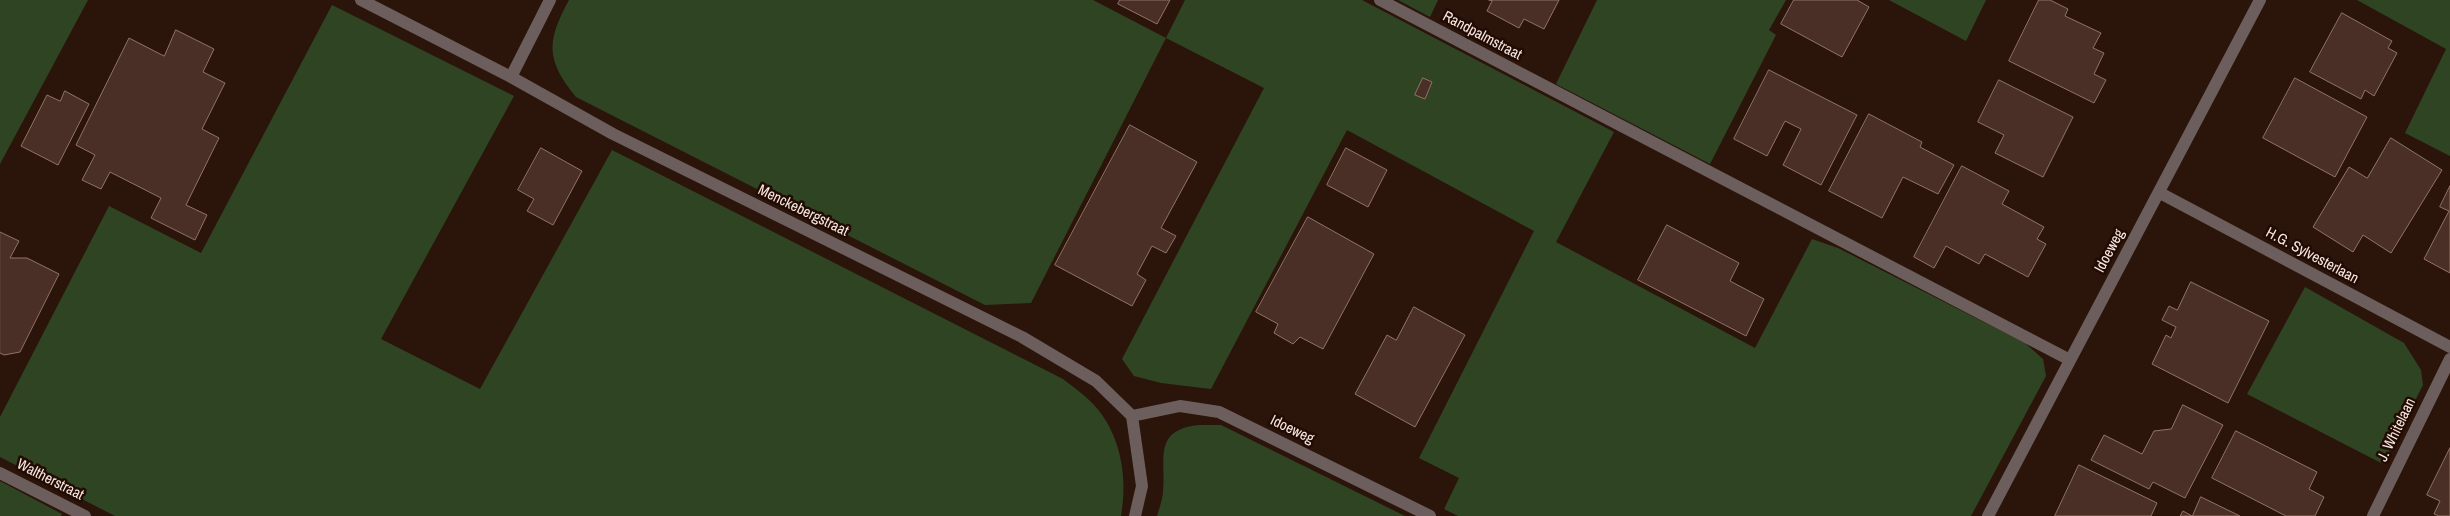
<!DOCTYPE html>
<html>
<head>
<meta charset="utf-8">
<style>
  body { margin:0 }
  canvas { display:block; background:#2b140a }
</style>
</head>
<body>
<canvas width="2450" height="516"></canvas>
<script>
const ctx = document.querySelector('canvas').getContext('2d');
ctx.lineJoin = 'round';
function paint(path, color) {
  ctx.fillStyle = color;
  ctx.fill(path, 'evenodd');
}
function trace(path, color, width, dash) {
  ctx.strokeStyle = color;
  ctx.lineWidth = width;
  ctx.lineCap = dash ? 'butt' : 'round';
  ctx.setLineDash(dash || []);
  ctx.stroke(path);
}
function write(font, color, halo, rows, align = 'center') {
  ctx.font = font + ' "Archivo Narrow",sans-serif';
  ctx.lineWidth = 5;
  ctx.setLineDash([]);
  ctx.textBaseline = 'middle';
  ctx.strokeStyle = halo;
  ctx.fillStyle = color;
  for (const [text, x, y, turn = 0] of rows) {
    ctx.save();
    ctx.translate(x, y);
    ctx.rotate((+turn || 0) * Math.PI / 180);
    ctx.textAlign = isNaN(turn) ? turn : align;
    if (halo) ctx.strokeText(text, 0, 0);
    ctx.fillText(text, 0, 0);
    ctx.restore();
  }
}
paint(new Path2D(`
  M0,0H88L0,164Z
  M569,0H1093L1166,38L1185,0H1362L1614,132L1556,242L1755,348L1812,239L1838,248L2025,343L2043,359L2046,376L1971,516H1458L1444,509L1459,478L1419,458L1534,231L1347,130L1211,389L1161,383L1134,376L1122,359L1264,88L1166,38L1031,303L985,305L576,97C546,60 546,42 569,0Z
  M1398,0H1438L1430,17Z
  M1597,0H1786L1769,30L1776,35L1710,164L1556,84Z
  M1889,0H1986L1966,41Z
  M2357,0H2450V156L2405,133L2446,49Z
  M332,5L514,96L381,339L480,389L612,150L1063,379C1073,387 1085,395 1093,404C1121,433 1128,478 1121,516H115L0,457V417L109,206L201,253Z
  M2305,287L2404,343L2421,370L2423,385L2383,464L2247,394Z
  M1199,425H1221L1405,516H1157C1159,509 1162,501 1163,493C1167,461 1151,430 1199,425Z
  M0,481L62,514L61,516H0Z`), '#2f4422');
const building = new Path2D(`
  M1120,0H1170L1157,24L1118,4Z
  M1489,0H1559L1544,29L1524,19L1519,28L1487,11L1492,1Z
  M1794,0H1857L1869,7L1842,57L1781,24Z
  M2039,0H2050L2068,9L2065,16L2101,33L2093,48L2104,53L2094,74L2106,80L2094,103L2009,61Z
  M2342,13L2392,41L2388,48L2397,53L2374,96L2365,90L2361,99L2310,72Z
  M176,30L214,49L203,72L225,83L202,129L219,138L186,205L207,215L195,240L151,218L161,198L110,172L101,189L82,180L95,155L76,145L129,38L164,56Z
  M1769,70L1857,115L1821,185L1783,165L1801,129L1785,121L1767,156L1734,139Z
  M1423,78L1432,82L1425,99L1415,95Z
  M2295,78L2367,117L2335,177L2263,138Z
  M1999,80L2073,117L2043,177L1995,153L2004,135L1978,122Z
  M65,91L89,104L58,165L21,146L47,95L60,101Z
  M1869,114L1922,142L1920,147L1954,165L1938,194L1903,177L1882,218L1829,191Z
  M1130,125L1197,162L1161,228L1176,236L1166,253L1152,246L1137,274L1146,280L1132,306L1055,265Z
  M2391,138L2442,170L2391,253L2363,235L2353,252L2313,227L2349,167L2367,178Z
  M541,148L582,171L553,225L527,211L534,199L518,190Z
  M1346,148L1387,170L1368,207L1327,185Z
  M1962,166L2009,191L2002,204L2044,227L2037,239L2046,244L2028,277L1985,254L1979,264L1946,246L1934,268L1914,257Z
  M2450,186V273L2424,259L2449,211L2440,207Z
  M1308,217L1374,254L1323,349L1300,337L1293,344L1274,333L1278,324L1256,312Z
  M1667,225L1739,263L1730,281L1764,299L1746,336L1638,280Z
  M0,232L19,241L10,258H27L59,274L20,352L4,355L0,353Z
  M2191,282L2269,321L2228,403L2152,364L2166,335L2171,338L2176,327L2162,320L2169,306L2177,310Z
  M1414,307L1465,335L1415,427L1355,394L1387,335L1396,340Z
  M2183,405L2223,425L2185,498L2153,482L2149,489L2091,460L2104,435L2142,454L2154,431L2171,429Z
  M2236,431L2317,472L2309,489L2324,497L2315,516H2286L2212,478Z
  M2450,448V516H2439L2434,514L2440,501L2427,495Z
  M2079,465L2157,503L2151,516H2055Z
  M2201,497L2240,516H2180L2183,511L2192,516Z`);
paint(building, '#492f25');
trace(building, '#917367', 1);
trace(new Path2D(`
  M361,0L511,77L613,134L1022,337L1096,381L1132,416L1142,486L1135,516
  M1380,0L2070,360
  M511,77L550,0
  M2160,193L2450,347
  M1132,416L1180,406L1219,412L1430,516
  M0,473L85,516
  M1988,516L2260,0
  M2373,516L2450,359`), '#6c5e5c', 12);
write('15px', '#f8e7e0', '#210b03', [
  ["Randpalmstraat",1482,36,28],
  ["Menckebergstraat",803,211,26],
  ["Idoeweg",2110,251,-62],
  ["H.G. Sylvesterlaan",2312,256,28],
  ["Idoeweg",1292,430,26],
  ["J. Whitelaan",2397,430,-64],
  ["Waltherstraat",50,480,27]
]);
</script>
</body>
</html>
